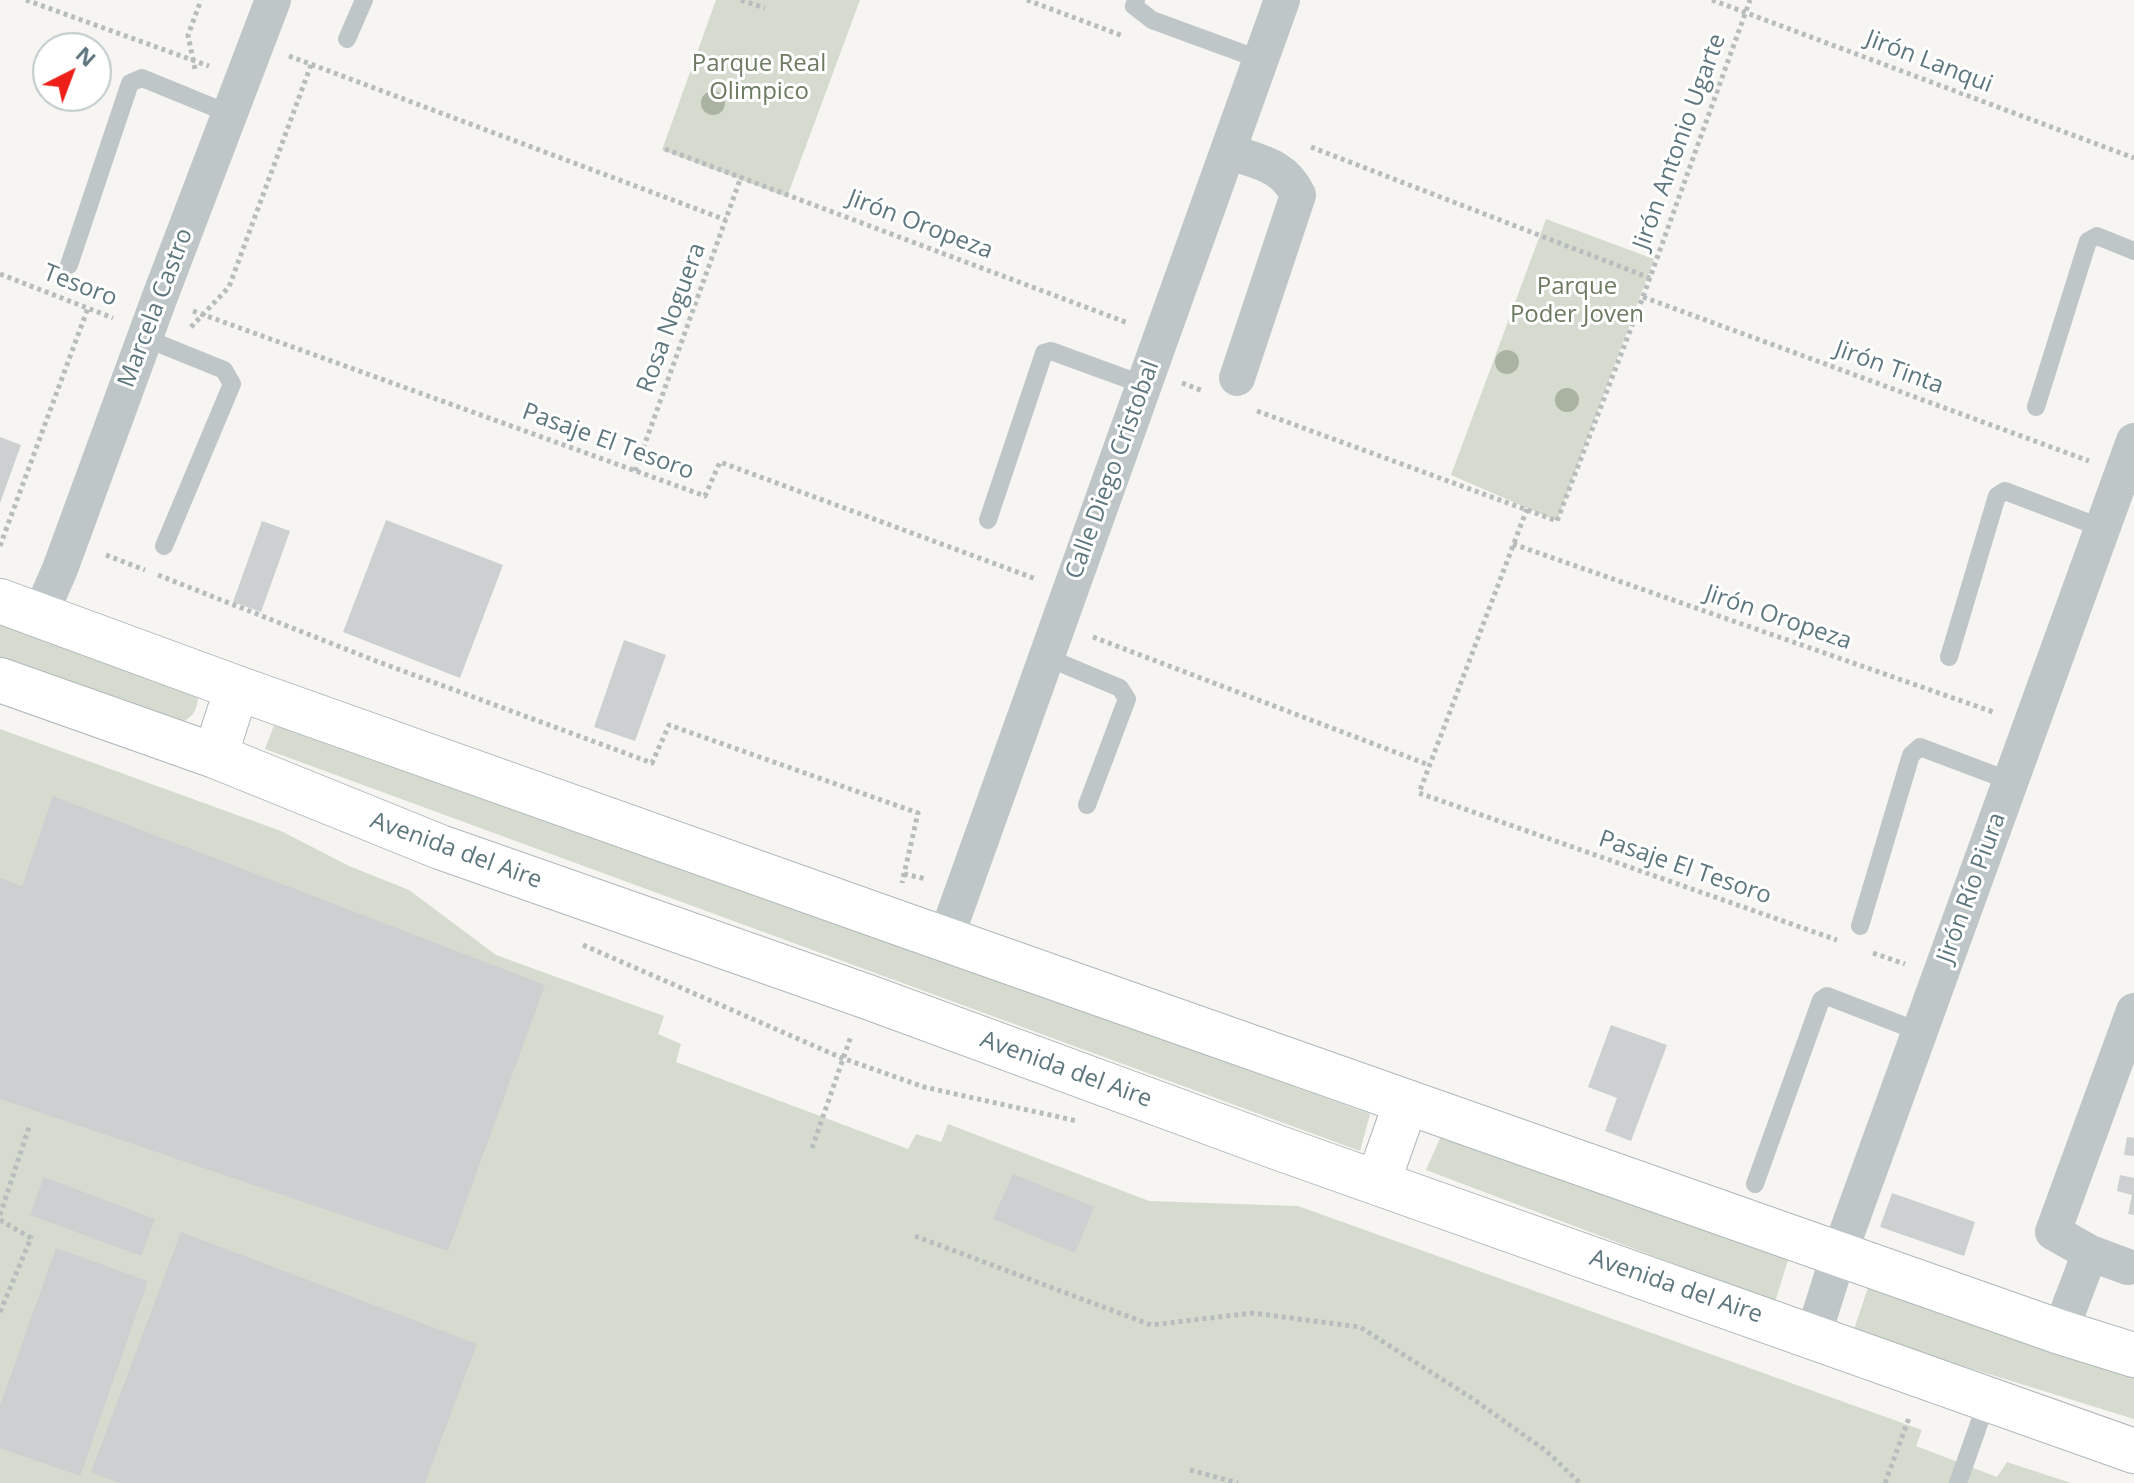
<!DOCTYPE html>
<html>
<head>
<meta charset="utf-8">
<style>
  body { margin:0 }
  #map { position:relative; width:2134px; height:1483px; overflow:hidden; background:#f6f5f1; font-family:"Open Sans",sans-serif }
  canvas { display:block }
  .north { position:absolute; left:32px; top:32px; width:80px; height:80px; box-sizing:border-box; background:#fff; border:2px solid #bfc9cb; border-radius:50%; rotate:42deg; font-size:22px; font-weight:700; line-height:32px; text-align:center; color:#5e777e }
  .north::after { content:''; display:block; margin:auto; width:28px; height:36px; background:#ee1f19; clip-path:polygon(50% 0,100% 100%,50% 72%,0 100%) }
</style>
</head>
<body>
<div id="map">
<canvas width="2134" height="1483"></canvas>
<div class="north">N</div>
</div>
<script>
const ctx = document.querySelector('canvas').getContext('2d');
ctx.lineJoin = 'round';
function paint(path, color) {
  ctx.fillStyle = color;
  ctx.fill(path, 'evenodd');
}
function trace(path, color, width, dash) {
  ctx.strokeStyle = color;
  ctx.lineWidth = width;
  ctx.lineCap = dash ? 'butt' : 'round';
  ctx.setLineDash(dash || []);
  ctx.stroke(path);
}
function write(font, color, halo, rows, align = 'center') {
  ctx.font = font + ' "Open Sans",sans-serif';
  ctx.lineWidth = 6;
  ctx.setLineDash([]);
  ctx.textBaseline = 'middle';
  ctx.strokeStyle = halo;
  ctx.fillStyle = color;
  for (const [text, x, y, turn = 0] of rows) {
    ctx.save();
    ctx.translate(x, y);
    ctx.rotate((+turn || 0) * Math.PI / 180);
    ctx.textAlign = isNaN(turn) ? turn : align;
    if (halo) ctx.strokeText(text, 0, 0);
    ctx.fillText(text, 0, 0);
    ctx.restore();
  }
}
paint(new Path2D(`
  M716,0H860L787,197L662,150Z
  M1546,219L1654,259L1557,521L1451,475Z
  M0,616L198,697C197,713 191,719 177,724L0,659Z
  M276,720L1370,1114L1360,1151L265,749Z
  M0,729L281,831L349,866L409,890L496,955L664,1016L658,1034L681,1044L676,1062L908,1149L916,1134L941,1142L948,1124L1149,1201L1298,1206L1922,1430L1916,1446L1997,1477L2007,1462L2071,1483H0Z
  M1441,1136L1789,1257L1775,1302L1426,1170Z
  M1870,1282L2134,1374V1419L1853,1332Z`), '#d6dbd0');
paint(new Path2D(`
  M0,437L21,445L0,503Z
  M386,520L503,565L460,678L343,632Z
  M262,521L290,531L261,612L233,602Z
  M624,640L666,655L635,741L594,727Z
  M53,796L545,985L448,1251L0,1099V878L22,886Z
  M1611,1025L1667,1045L1631,1141L1605,1131L1617,1098L1588,1087Z
  M2127,1137L2134,1138V1156L2124,1155Z
  M1013,1174L1094,1207L1075,1253L993,1219Z
  M2120,1175L2134,1178V1215L2128,1214L2132,1195L2117,1191Z
  M44,1177L155,1219L141,1256L30,1215Z
  M1892,1193L1975,1222L1964,1256L1880,1227Z
  M181,1232L477,1344L425,1483H119L91,1472Z
  M56,1248L148,1281L80,1476L0,1448V1406Z`), '#ccd0d1');
const secondary = new Path2D(`
  M0,601L237,688L896,922L2060,1332L2134,1355
  M0,680L215,756L440,847L868,997L1276,1147L2134,1451
  M215,756L237,688
  M1378,1182L1406,1103`);
trace(secondary, '#afb8bb', 46);
trace(new Path2D(`
  M26,0L209,66
  M741,0L765,8
  M1027,0L1123,36
  M1712,0L2134,158
  M289,56L726,220
  M195,69L188,35L201,0
  M1311,147L1650,278
  M665,149L1128,323
  M0,274L113,318
  M1643,297L2089,461
  M193,311L705,496L720,462L1036,579
  M191,327L229,287L311,65
  M1182,383L1203,391
  M1257,411L1557,521L1643,297L1750,0
  M635,471L741,177
  M1527,509L1419,793L1837,940
  M1513,544L1996,713
  M0,546L88,308
  M106,555L145,570
  M158,575L376,661L652,763L669,725L918,813L902,883
  M1093,637L1429,765
  M904,874L926,879
  M583,945L842,1058L924,1087L1077,1121
  M1873,953L1905,964
  M812,1148L851,1036
  M0,1215L30,1124
  M0,1220L31,1238L0,1312
  M915,1236L1151,1325L1252,1313L1360,1327L1470,1397L1545,1450L1580,1483
  M1190,1470L1238,1483
  M1885,1483L1909,1418`), '#b7bcbd', 5, [4, 4]);
trace(new Path2D(`
  M1136,0L1134,6L1152,20L1261,60
  M347,39L364,0
  M69,265L130,83L142,78L230,114
  M145,338L224,370L232,384L164,546
  M2036,407L2088,241L2097,236L2134,251
  M988,520L1044,353L1051,351L1144,385
  M1046,657L1120,688L1127,699L1087,805
  M1949,657L1997,496L2005,491L2102,528
  M1860,926L1911,755L1920,747L2010,781
  M1755,1184L1821,1000L1827,996L1920,1032
  M1958,1483L1987,1401`), '#bfc6c8', 18);
trace(new Path2D(`
  M1228,151C1257,162 1284,164 1298,195L1237,378
  M39,617L60,569L159,299L273,0
  M945,940L1282,0
  M2128,1267L2090,1253L2053,1232L2134,1011
  M2060,1332L2090,1253
  M1813,1336L1839,1254L2134,441`), '#bfc6c8', 36);
trace(secondary, '#fff', 44);
ctx.fillStyle = '#aab2a2';
for (const [x, y] of [
  [713,103],
  [1507,362],
  [1567,400]
]) {
  ctx.beginPath();
  ctx.arc(x, y, 12, 0, 2 * Math.PI);
  ctx.fill();
}
write('24px', '#5e777e', '#fff', [
  ["Jirón Lanqui",1929,62,21],
  ["Jirón Antonio Ugarte",1680,142,-70],
  ["Jirón Oropeza",920,225,21],
  ["Tesoro",80,286,21],
  ["Marcela Castro",156,308,-69],
  ["Rosa Noguera",672,318,-70],
  ["Jirón Tinta",1889,368,20],
  ["Pasaje El Tesoro",608,442,20],
  ["Calle Diego Cristobal",1113,470,-70],
  ["Jirón Oropeza",1778,618,19],
  ["Avenida del Aire",456,851,20],
  ["Pasaje El Tesoro",1685,868,19],
  ["Jirón Río Piura",1972,888,-70],
  ["Avenida del Aire",1066,1070,20],
  ["Avenida del Aire",1676,1287,19]
]);
write('24px', '#6c7b62', '#fff', [
  ["Parque Real",759,64],
  ["Olimpico",759,92],
  ["Parque",1577,287],
  ["Poder Joven",1577,315]
]);
</script>
</body>
</html>
